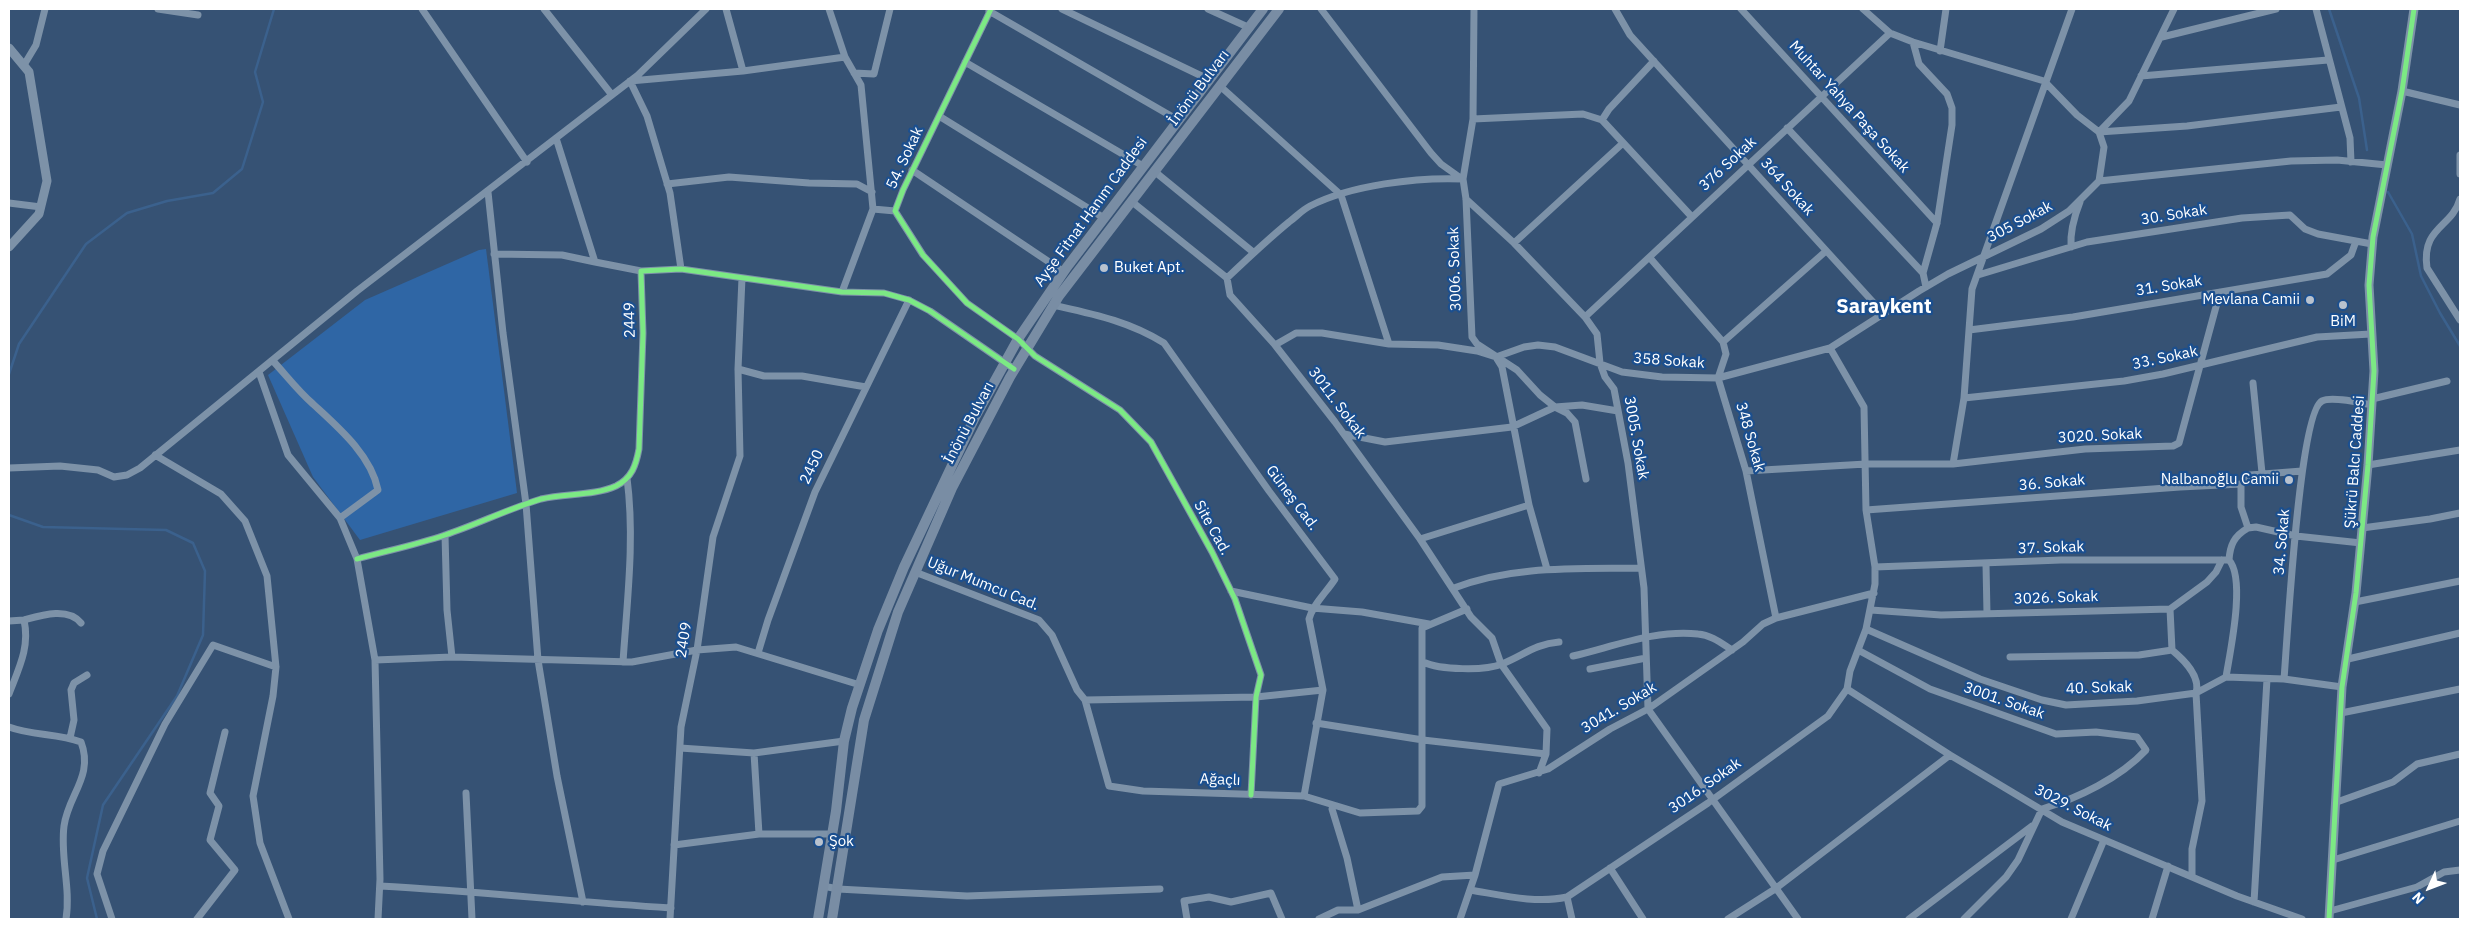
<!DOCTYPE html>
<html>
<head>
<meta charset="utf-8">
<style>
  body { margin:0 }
  #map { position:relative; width:2469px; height:928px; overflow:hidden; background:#365274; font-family:"IBM Plex Sans",sans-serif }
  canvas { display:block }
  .frame { position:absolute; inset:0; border:10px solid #fff; pointer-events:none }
  .north { position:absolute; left:2404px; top:863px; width:50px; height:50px; -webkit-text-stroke:4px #1b4f8f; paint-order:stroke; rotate:227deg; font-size:14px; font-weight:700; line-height:20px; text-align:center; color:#fff }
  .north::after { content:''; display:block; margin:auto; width:18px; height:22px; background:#fff; clip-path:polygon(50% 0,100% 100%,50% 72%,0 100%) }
</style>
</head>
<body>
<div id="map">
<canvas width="2469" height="928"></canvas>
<div class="frame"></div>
<div class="north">N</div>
</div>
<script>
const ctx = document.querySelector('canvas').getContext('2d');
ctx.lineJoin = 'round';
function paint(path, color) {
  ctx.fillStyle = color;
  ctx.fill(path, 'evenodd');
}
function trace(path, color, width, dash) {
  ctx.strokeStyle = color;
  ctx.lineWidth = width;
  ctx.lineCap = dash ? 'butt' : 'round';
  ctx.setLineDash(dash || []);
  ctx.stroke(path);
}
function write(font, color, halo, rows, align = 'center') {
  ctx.font = font + ' "IBM Plex Sans",sans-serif';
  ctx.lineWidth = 4.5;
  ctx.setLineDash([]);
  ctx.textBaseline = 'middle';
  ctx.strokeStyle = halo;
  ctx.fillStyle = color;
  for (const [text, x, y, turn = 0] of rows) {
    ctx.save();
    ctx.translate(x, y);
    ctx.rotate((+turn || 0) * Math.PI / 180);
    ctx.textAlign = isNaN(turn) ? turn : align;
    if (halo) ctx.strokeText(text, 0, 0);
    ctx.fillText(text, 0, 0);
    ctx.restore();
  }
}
paint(new Path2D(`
  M486,249L517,493L360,540L313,477L268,375L365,300L479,250Z`), '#2f66a5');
trace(new Path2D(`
  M2329,9L2359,98L2367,150
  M2388,192L2412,234L2421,276L2440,313L2460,346
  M9,374L19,344L86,244L127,213L167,201L213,193L242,169L263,102L255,72L274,9
  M9,515L43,527L166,530L193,543L205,571L203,635L177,696L103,805L87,878L97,919`), '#3b618d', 2.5);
trace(new Path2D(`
  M158,9L198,15
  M422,9L527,162
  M544,9L612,95
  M726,9L743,71
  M829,9L845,57L861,85L873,209L842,292
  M991,9L903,190L895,211L923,255L967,303L1018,339L1035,356L1120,410L1151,442L1212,552L1235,599L1261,675L1256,697L1251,795
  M1062,9L1210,80
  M1208,9L1250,28
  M1321,9L1431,153L1441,164L1462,179
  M1474,9L1473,119L1463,179L1466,199L1472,337L1477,344L1517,370L1540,395L1555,407L1567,413L1575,422L1586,479
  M1615,9L1630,35L1883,313
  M1741,9L1937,223
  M1863,9L1890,33L1913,42L2044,81L2077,115L2099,132
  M2316,9L2350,138L2351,162
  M989,11L1178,120
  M2162,37L2276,9
  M1913,42L1919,64L1947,94L1952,108V125L1937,223L1923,273L1926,287
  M1940,51L1946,9
  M965,62L1143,166
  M24,65L36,45L45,9
  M854,73L874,74L890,9
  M2141,76L2328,60
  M1220,86L1341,195L1389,344
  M2402,91L2460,105
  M939,116L1104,218
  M1473,119L1583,114L1602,120L1609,109L1654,61
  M1602,120L1692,217
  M1787,128L1923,273
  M2099,132L2187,126L2341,107
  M2099,132L2129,101L2174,9
  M556,138L595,262L641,271
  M2460,155V174
  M912,170L1064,272
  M1154,171L1253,252
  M1463,179C1417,177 1351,185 1310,206C1302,210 1296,217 1289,222C1267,240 1247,259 1227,278L1230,295L1275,345L1335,422L1420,539L1471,617L1492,638L1501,664L1547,729L1546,754L1539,773
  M2099,181L2291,161L2337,160L2387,165
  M667,184L729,177L809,183L857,184L872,192
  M488,192L503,333L526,504L538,660L557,776L583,902
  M1466,199L1514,243L1585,317L1597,334L1600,363L1605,377L1614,389L1628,463L1644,588L1648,709L1798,919
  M2460,199C2452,228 2421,227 2427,268L2460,320
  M1131,201L1227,278
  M9,203L41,207
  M873,209L895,211
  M1514,243L1623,143
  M2071,247C2070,231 2074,217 2080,202
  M494,254L562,255L595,262
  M1650,258L1723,342
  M681,269L670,193L647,116L630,81L743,71L845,57
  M1978,275L2087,242L2242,218L2290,215L2305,229L2318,234L2372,244
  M1053,305C1093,314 1129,321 1164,343L1269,491L1335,579C1326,593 1313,604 1309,619L1323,690L1304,796
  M1585,317L1890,33
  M1969,330L2073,317L2327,274L2351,255L2356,241
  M1275,345L1296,333H1322L1389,344L1438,345L1477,351L1496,357L1524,347L1538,345L1555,347L1622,372L1662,377L1718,378L1726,354L1723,342L1826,251
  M1497,359L1502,367L1529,505L1547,569
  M273,361C286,375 298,391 313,404C338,427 371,455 378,490L340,518
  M738,369L764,376H802L866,387
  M259,372L288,455L340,518L357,559L375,660L380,879L378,919
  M2253,383L2262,473
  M1964,398L2124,381L2163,374L2317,337L2371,334
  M2372,399L2447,381
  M1344,434L1385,442L1512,427L1555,407L1582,405L1618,411
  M155,455L221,494L245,521L267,576L276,667L273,696L253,796L260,843L289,919
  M1953,464L1964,398L1972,289L2072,9
  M2368,465L2460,450
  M9,468L60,466L98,470L114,477L127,475L140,468L357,291L638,75L706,9
  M1746,471L1866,464H1953L2085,449L2173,446L2179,443L2220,292
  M1866,510L2180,487L2241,484
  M2248,528L2256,527L2296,536L2361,543
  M2362,528L2430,519L2460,513
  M445,535L447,610L452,657
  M1420,539L1529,505
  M357,559C386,551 416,545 445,535C478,524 508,509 541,499C565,493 594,496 616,486C632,478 636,465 639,449L643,333L641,271L681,269L842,292L884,293L909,300L930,311L1014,369
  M1986,564L1987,614
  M1875,567L2061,560H2229
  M915,572L1039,620L1052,635L1077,690L1085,700L1109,786L1143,791L1304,796L1360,813L1418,811L1422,806V628L1467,609
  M1454,588C1513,565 1578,569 1641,568
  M1231,591L1312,608L1362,612L1429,624
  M2355,602L2460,581
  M2170,609L2172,650
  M1871,610L1941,615L2170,609L2207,582L2216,572L2222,560
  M1776,618L1746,471L1718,378L1830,348L1919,291L1948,274L2041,229L2069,211L2099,181L2104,147L2099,132
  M24,620C42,615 68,607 81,623
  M9,621L24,620C30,647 19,668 9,694
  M1866,629L1980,679L2042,700L2066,705L2137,701L2196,693L2226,677L2284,679L2342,687
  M1858,650L1930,689L2056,734L2096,732L2137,737L2146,750C2120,778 2078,798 2042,809L2018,860L2006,877L1964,919
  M758,653L768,620L815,492L909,300
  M1573,656C1612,647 1657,629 1698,634C1711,635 1721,643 1732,650
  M2010,657L2139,655L2172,650C2184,660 2201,676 2196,693L2202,801L2192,849V876
  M2348,659L2460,633
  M375,660L452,657L632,662L697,650L736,647L860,685
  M623,662C627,601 635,539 627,478
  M1423,662C1440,670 1485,671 1502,664C1524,655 1535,644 1559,642
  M1590,669L1646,658
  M2226,677C2230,652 2246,579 2229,560C2230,545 2234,536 2248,528L2241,507V484L2250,475L2302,471
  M2284,679C2287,644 2299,412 2322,401C2332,396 2361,403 2372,405
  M1847,689L1950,755L2062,822L2237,896L2302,919
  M1085,700L1256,697L1323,690
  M2341,713L2460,689
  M1316,723L1423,740L1546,754
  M9,727C33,736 57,733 81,742C94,776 68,795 64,826C60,857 71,888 66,919
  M70,738L74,720L71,690L74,683L87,675
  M680,748L754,753L844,741
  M754,753L759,834
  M466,793L472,919
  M2337,802L2393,782L2417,764L2460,754
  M1333,805L1332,809L1347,858L1358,910
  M674,845L759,834H832
  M2333,860L2460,821
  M1610,868L1643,919
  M380,886C477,891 573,902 671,908
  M823,886L838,889L967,896L1160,889
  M1470,890C1501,895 1536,904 1567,897L1708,803L1828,716L1847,689L1850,671L1866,629L1875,584V567L1866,510L1864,407L1830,348
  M1567,897L1572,919
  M2254,902L2267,679
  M2330,911L2417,887L2444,872L2460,870
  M112,919L97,874L103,851L165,724L213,645L276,667
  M197,919L235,870L210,840L219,806L210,793L225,732
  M670,919L681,727L697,650L713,537L740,456L738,369L742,278
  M1187,919L1184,901L1209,897L1231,902L1271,893L1282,919
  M1319,919L1338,910H1358L1442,877L1475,875
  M1460,919L1475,875L1499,784L1548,769L1610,729L1648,709L1743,642L1763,624L1776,618L1874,593
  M1728,919L1775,889L1950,755
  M1909,919L2032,826
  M2071,919L2104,840
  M2152,919L2168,866`), '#7d92a8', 7);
trace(new Path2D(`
  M9,48L29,72L47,181L39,214L9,247
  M2329,919L2342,687L2356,593L2368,465L2374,371L2369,285L2373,237L2402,91L2414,9`), '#7d92a8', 9);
trace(new Path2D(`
  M818,919L836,811L844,741L852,708L878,630L904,567L975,417L1018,339L1067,267L1263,9
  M832,919L864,720L898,612L952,488L1010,377L1059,296L1279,9`), '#798da4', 10);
trace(new Path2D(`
  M991,9L903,190L895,211L923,255L967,303L1018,339L1035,356L1120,410L1151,442L1212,552L1235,599L1261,675L1256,697L1251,795
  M357,559C386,551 416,545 445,535C478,524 508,509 541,499C565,493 594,496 616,486C632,478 636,465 639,449L643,333L641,271L681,269L842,292L884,293L909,300L930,311L1014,369
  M2329,919L2342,687L2356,593L2368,465L2374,371L2369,285L2373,237L2402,91L2414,9`), '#7ce984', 5);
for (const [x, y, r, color] of [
  [1104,268,5,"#b9c2ce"],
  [2310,300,5,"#b9c2ce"],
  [2343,305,5,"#b9c2ce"],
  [2289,480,5,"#b9c2ce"],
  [819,842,5,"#b9c2ce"]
]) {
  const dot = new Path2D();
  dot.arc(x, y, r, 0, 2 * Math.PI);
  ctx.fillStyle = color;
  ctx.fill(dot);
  trace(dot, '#1b4f8f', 2);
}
write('15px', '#fff', '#1b4f8f', [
  ["İnönü Bulvarı",1199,88,-53],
  ["Muhtar Yahya Paşa Sokak",1849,107,48],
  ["54. Sokak",905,158,-65],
  ["376 Sokak",1728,164,-43],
  ["364 Sokak",1787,187,48],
  ["Ayşe Fitnat Hanım Caddesi",1091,212,-54],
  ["30. Sokak",2174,215,-9],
  ["305 Sokak",2020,222,-28],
  ["3006. Sokak",1455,269,-92],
  ["31. Sokak",2169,286,-9],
  ["2449",630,320,-91],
  ["33. Sokak",2165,358,-12],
  ["358 Sokak",1669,361,4],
  ["3011. Sokak",1337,403,53],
  ["İnönü Bulvarı",969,423,-62],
  ["3020. Sokak",2100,436,-3],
  ["348 Sokak",1750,437,74],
  ["3005. Sokak",1636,438,80],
  ["Şükrü Balcı Caddesi",2355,462,-86],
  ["2450",812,467,-65],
  ["36. Sokak",2052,483,-5],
  ["Güneş Cad.",1292,498,53],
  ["Site Cad.",1212,528,61],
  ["34. Sokak",2282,542,-85],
  ["37. Sokak",2051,548,-2],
  ["Uğur Mumcu Cad.",983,584,22],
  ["3026. Sokak",2056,598,-2],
  ["2409",684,640,-81],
  ["40. Sokak",2099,688,-2],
  ["3001. Sokak",2004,701,19],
  ["3041. Sokak",1619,708,-31],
  ["Ağaçlı",1220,780,2],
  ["3016. Sokak",1705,786,-35],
  ["3029. Sokak",2073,808,27]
]);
write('15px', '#fff', '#1b4f8f', [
  ["Buket Apt.",1114,268],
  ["Mevlana Camii",2300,300,"right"],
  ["BiM",2343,322,"center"],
  ["Nalbanoğlu Camii",2279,480,"right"],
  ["Şok",829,842]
], 'left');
write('bold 20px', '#fff', '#1b4f8f', [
  ["Saraykent",1884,307]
]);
</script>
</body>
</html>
